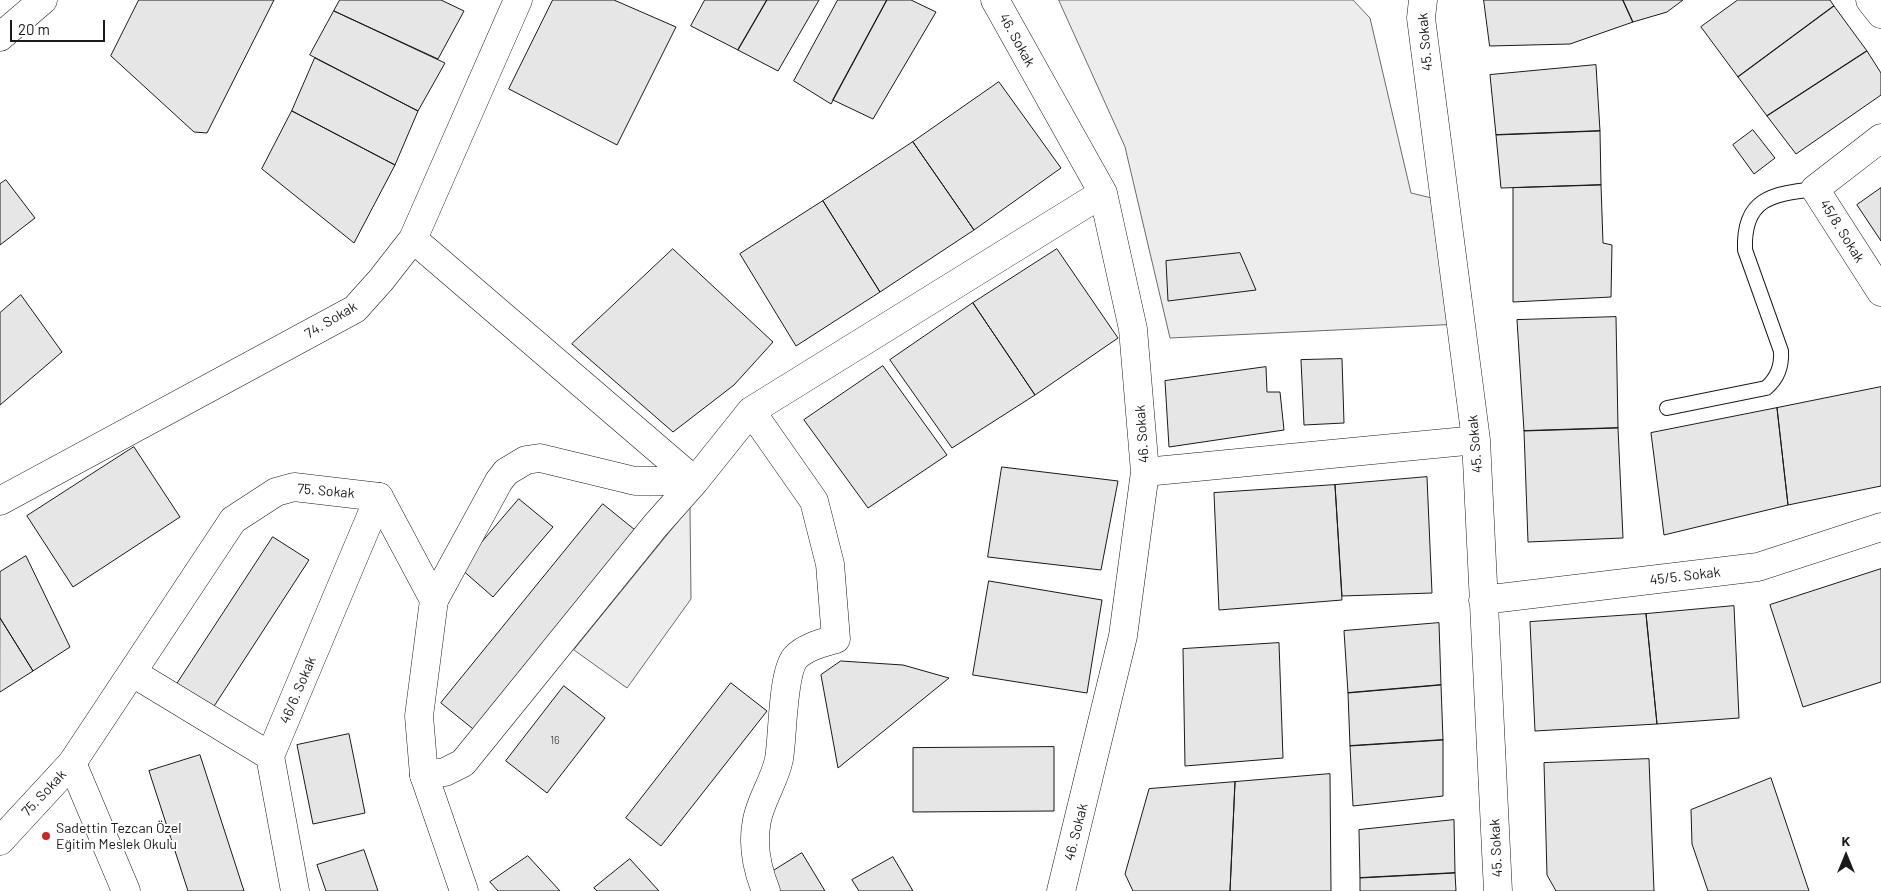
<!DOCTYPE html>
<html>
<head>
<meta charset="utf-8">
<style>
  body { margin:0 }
  #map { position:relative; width:1881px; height:891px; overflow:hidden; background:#fff; font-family:Barlow,sans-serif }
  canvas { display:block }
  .north { position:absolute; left:1821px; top:831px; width:50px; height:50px; -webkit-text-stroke:4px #fff; paint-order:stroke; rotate:0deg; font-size:14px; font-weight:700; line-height:20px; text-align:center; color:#1a1a1a }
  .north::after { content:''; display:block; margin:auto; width:18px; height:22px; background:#1a1a1a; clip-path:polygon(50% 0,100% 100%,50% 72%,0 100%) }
  .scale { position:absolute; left:10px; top:20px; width:95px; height:22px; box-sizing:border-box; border:2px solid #1a1a1a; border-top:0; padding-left:6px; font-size:15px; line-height:18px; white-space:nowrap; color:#1a1a1a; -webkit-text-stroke:4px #fff; paint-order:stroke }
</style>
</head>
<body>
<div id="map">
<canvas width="1881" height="891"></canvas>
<div class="north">K</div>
<div class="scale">20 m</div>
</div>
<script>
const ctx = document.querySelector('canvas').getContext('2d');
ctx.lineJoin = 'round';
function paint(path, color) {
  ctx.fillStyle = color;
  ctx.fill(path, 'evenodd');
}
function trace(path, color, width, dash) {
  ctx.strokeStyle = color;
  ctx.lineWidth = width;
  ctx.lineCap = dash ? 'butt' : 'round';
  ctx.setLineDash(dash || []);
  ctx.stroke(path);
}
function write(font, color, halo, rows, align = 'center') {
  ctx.font = font + ' Barlow,sans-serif';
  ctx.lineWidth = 4;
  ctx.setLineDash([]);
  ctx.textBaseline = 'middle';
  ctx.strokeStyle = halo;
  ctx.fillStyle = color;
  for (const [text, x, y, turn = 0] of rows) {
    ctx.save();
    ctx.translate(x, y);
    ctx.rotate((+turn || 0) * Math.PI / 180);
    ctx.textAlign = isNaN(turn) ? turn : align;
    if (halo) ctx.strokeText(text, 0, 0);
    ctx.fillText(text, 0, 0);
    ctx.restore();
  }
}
const built = new Path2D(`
  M1059,0H1353L1370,18L1411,193L1440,200L1460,324L1170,338L1125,147Z
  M690,507L691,599L627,688L574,650Z`);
paint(built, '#ededed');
trace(built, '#6a6a6a', 1);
const building = new Path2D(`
  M139,0H274L207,133L194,132L111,56Z
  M340,0H441L464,11L438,59L334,11Z
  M553,0H614L676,27L617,145L509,89Z
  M705,0H767L738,50L691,26Z
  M767,0H819L778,71L738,50Z
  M838,0H887L831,104L794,81Z
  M887,0H911L936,12L873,119L833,100Z
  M1484,0H1623L1633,22L1570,44L1490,46Z
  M1623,0H1683L1667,12L1633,22Z
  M1738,0H1830L1834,6L1738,77L1701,27Z
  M1834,6L1867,51L1767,116L1738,77Z
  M334,11L445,63L418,111L310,55Z
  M1867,51L1881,73V95L1796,154L1767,116Z
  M315,58L418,111L395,165L292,111Z
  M1596,65L1600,131L1496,135L1490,75Z
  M999,82L1061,168L974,230L913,142Z
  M292,111L395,165L354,243L262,169Z
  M1753,130L1775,158L1754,174L1733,145Z
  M1600,131L1601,185L1501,188L1496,135Z
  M913,142L974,230L880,292L823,201Z
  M6,180L35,218L0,245V184Z
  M1601,185L1603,243L1612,245L1611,297L1513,302V188Z
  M1881,188V241L1857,205Z
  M823,201L880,292L796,346L740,254Z
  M673,249L773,342L734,385L673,432L572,344Z
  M1057,249L1118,338L1035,395L973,303Z
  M1240,253L1256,290L1168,301L1166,261Z
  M21,295L62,352L0,405V313Z
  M973,303L1035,395L952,448L890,360Z
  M1616,317L1618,428L1524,431L1517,320Z
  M1342,359L1344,423L1304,425L1301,360Z
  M883,366L947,455L868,508L804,420Z
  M1266,367L1267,392H1280L1284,430L1169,447L1165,381Z
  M1881,387V486L1788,505L1777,408Z
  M1777,408L1788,505L1664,535L1651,433Z
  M1618,428L1623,538L1528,542L1524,431Z
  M134,447L180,517L73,587L27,516Z
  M1002,467L1118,481L1101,570L988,557Z
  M1427,477L1432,593L1342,596L1335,485Z
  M1335,485L1342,600L1219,610L1214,493Z
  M519,499L553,527L493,597L460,568Z
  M603,504L640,534L478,733L441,703Z
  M273,537L309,560L209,714L173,690Z
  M26,556L70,647L33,671L0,618V572Z
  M1881,569V682L1803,707L1770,605Z
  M989,581L1102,600L1087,693L973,675Z
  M1734,606L1739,718L1657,724L1646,614Z
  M1646,614L1657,724L1535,731L1530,622Z
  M0,618L33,671L0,692Z
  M1439,623L1441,685L1348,693L1344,631Z
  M1279,643L1283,758L1185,766L1183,649Z
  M841,661L903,665L949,678L838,768L821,675Z
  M731,683L767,711L661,846L626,818Z
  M1441,685L1443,740L1350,746L1348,693Z
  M564,686L605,718L547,793L506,761Z
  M349,734L365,813L313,824L297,745Z
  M1443,740V796L1353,806L1350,746Z
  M1054,747V811L913,812V748Z
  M200,755L244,891H188L149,771Z
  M1649,759L1654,891H1556L1547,875L1544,763Z
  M1330,774L1331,891H1230L1235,782Z
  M1771,778L1809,891H1708L1692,844L1691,810Z
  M1235,782L1230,891H1133L1125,874L1149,789Z
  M1454,820L1455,873L1360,878L1359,830Z
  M364,850L378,891H326L317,865Z
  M802,853L825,891H770L762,878Z
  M528,856L560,891H498L490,882Z
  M893,857L913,891H859L852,880Z
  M630,859L659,891H597L594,888Z
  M1455,873L1456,891H1360V878Z`);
paint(building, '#e6e6e6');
trace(building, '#1a1a1a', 1);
const service = new Path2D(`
  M1667,408L1766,388C1778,378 1782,366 1781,351L1745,250C1743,198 1772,194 1815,189`);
const minor = new Path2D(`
  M995,0L1103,193L1133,329L1145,472L1123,636L1061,891
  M1423,0L1421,18L1476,440L1498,891
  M1870,0L1881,14
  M0,37L43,0
  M1881,138L1815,189L1881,292
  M413,239L695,481L655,526L463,763L445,772L424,775
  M751,411L814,501L830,564L836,639C822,643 805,647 795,658C782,675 783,737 779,759C775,780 761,799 757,820C752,844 757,869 766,891
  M1145,472L1476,440
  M0,501L355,309L381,280L413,239L518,0
  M434,600L499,481L506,472L526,460L540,458L635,481H695L751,411L1103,193
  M1483,600L1758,567L1881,527
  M133,673L270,756
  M72,763L126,891
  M295,891L270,756L379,497`);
const tertiary = new Path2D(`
  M0,841L72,763L233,520L276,492L294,487L379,497L434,600L419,716L424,775L464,891`);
trace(service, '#1a1a1a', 16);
trace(minor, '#1a1a1a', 29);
trace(tertiary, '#1a1a1a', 29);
trace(service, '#fff', 14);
trace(minor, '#fff', 28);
trace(tertiary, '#fff', 28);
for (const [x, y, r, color] of [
  [46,836,5,"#c62828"]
]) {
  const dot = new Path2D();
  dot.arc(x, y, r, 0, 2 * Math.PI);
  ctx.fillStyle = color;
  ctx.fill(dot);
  trace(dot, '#fff', 2);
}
write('11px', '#4d4d4d', null, [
  ["16",555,740]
]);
write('14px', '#1a1a1a', '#fff', [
  ["46. Sokak",1017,40,61],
  ["45. Sokak",1425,42,-95],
  ["45/8. Sokak",1842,231,58],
  ["74. Sokak",331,320,-31],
  ["46. Sokak",1142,434,-94],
  ["45. Sokak",1475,444,-95],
  ["75. Sokak",326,491,5],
  ["45/5. Sokak",1685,576,-7],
  ["46/6. Sokak",298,690,-67],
  ["75. Sokak",44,793,-47],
  ["46. Sokak",1076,832,-76],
  ["45. Sokak",1496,848,-93]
]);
write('14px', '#1a1a1a', '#fff', [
  ["Sadettin Tezcan Özel",56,828],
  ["Eğitim Meslek Okulu",56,844]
], 'left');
</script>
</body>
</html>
